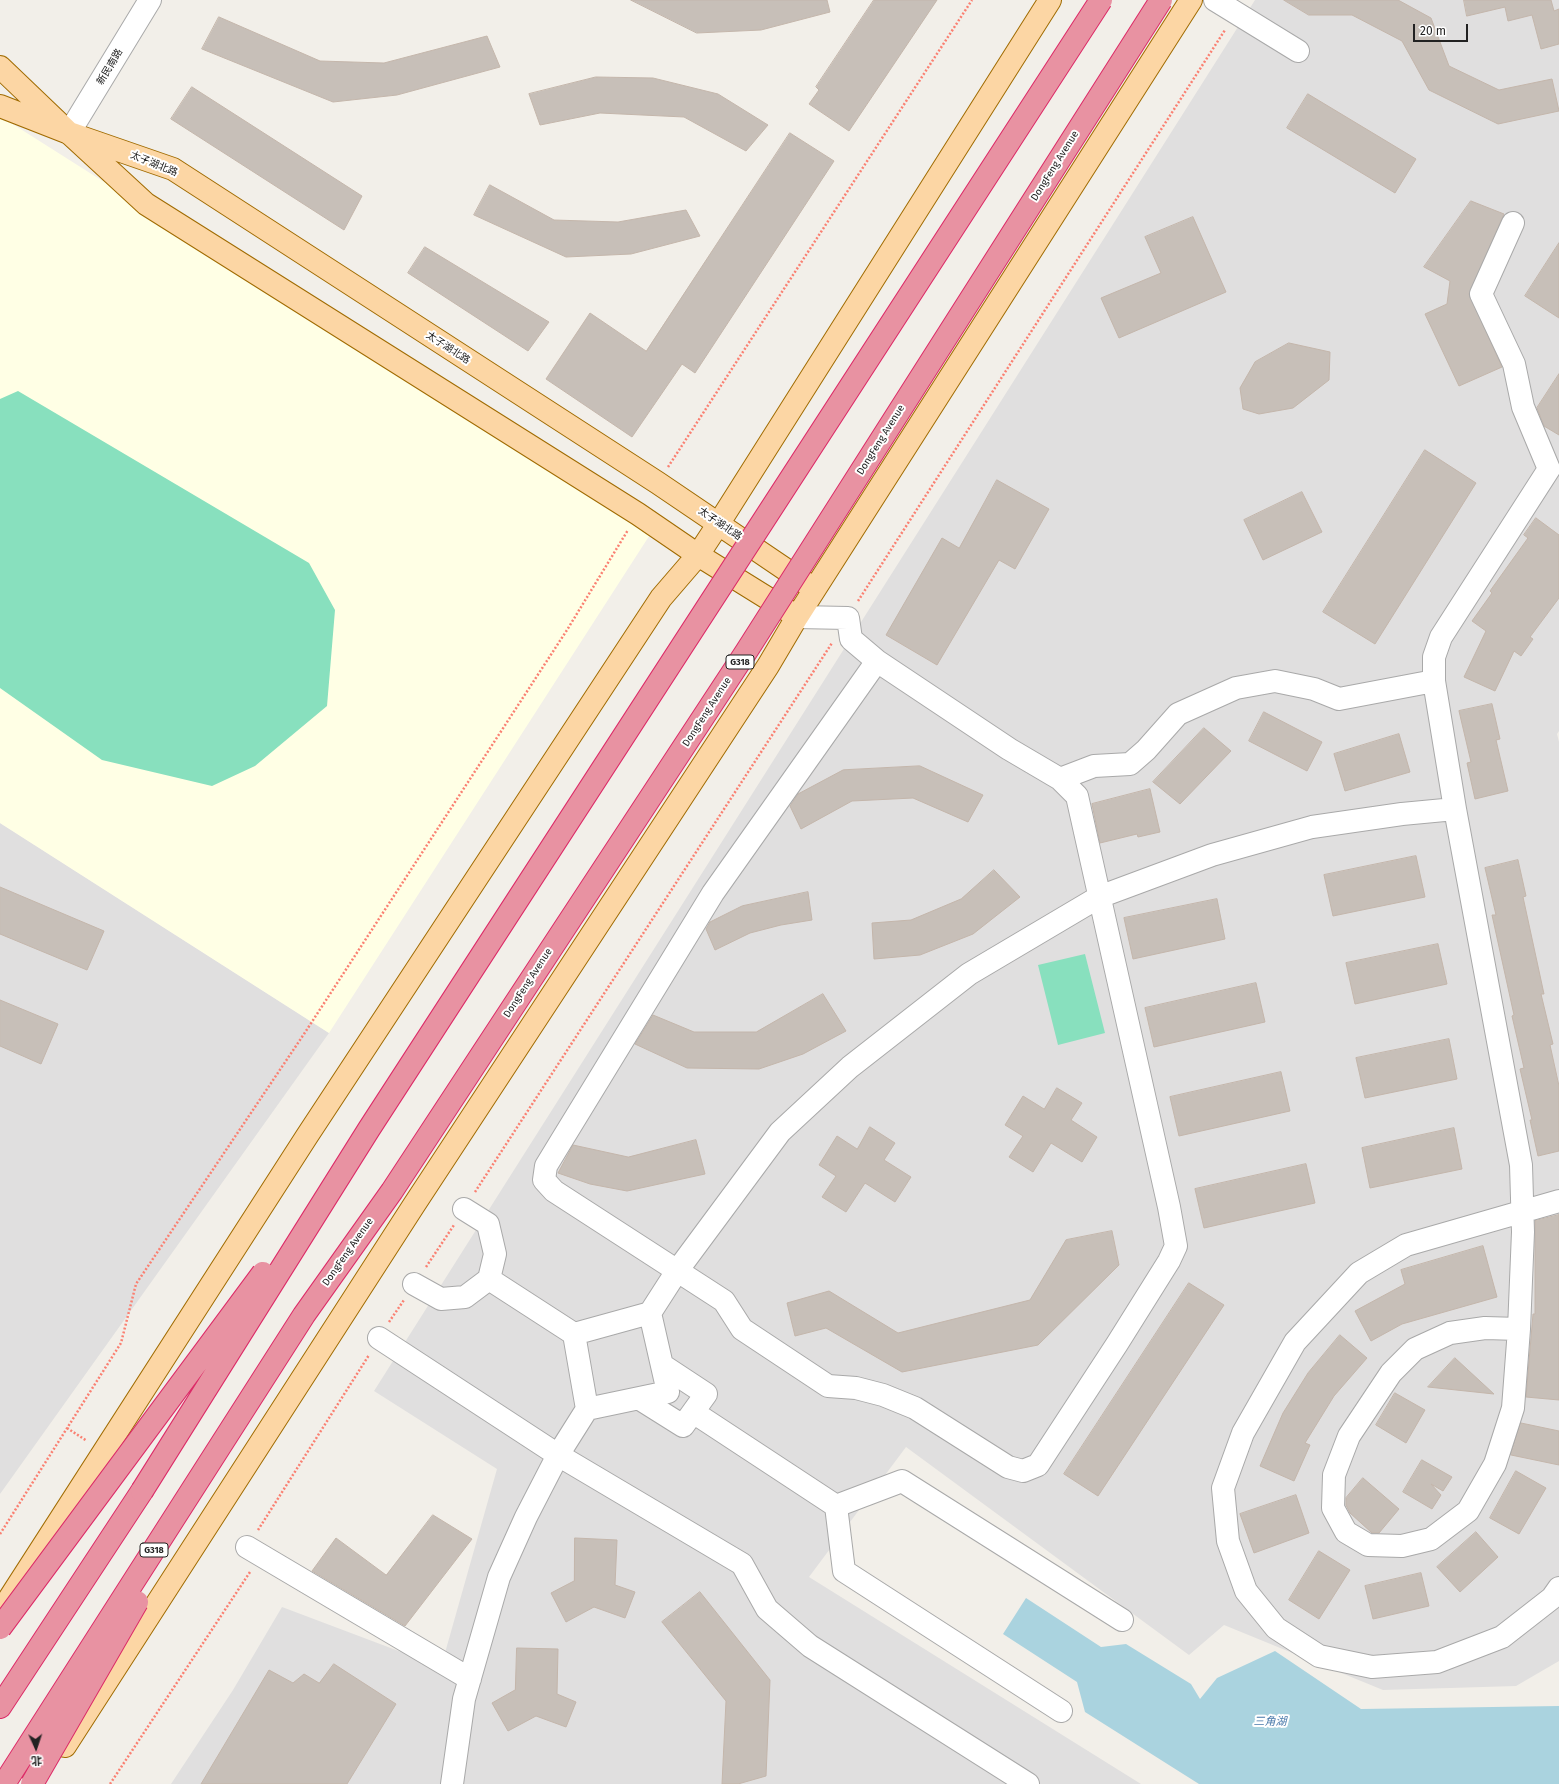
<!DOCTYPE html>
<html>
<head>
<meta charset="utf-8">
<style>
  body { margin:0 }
  #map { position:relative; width:1559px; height:1784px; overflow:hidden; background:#f2efe9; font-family:"Fira Sans","Noto Sans SC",sans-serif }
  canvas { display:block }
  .north { position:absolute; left:16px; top:1728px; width:40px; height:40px; -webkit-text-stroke:3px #fff; paint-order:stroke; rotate:177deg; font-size:11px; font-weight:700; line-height:16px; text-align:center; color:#222 }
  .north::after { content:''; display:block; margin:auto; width:14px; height:18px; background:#222; clip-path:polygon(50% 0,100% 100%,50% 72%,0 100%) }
  .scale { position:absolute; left:1413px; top:24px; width:55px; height:18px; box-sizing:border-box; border:2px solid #222; border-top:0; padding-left:5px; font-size:12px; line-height:14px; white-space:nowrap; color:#222; -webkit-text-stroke:3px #fff; paint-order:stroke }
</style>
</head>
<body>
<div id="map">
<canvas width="1559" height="1784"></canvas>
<div class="north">北</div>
<div class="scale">20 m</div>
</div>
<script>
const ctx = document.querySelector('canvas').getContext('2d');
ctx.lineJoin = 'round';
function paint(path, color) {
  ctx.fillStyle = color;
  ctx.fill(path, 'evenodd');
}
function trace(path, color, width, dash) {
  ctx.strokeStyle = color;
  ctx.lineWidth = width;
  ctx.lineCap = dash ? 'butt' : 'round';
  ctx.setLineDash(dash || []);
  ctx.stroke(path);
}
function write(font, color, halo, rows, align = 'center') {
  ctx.font = font + ' "Fira Sans","Noto Sans SC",sans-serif';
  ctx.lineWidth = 4;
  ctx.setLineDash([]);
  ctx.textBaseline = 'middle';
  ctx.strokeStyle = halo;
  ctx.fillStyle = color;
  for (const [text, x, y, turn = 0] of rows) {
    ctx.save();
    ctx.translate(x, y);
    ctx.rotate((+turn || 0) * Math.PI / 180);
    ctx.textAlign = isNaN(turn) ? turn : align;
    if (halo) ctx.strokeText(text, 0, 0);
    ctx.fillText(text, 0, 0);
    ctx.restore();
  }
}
paint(new Path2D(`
  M1255,0H1559V731L1557,734L1559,742V1661L1516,1686L1383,1690L1224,1625L1189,1655L906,1447L809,1577L1141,1784H171L233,1690L282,1607L441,1667L497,1469L374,1391Z
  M0,823L329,1033L0,1494Z`), '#e0dfdf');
paint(new Path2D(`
  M0,116L653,530L329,1033L0,823Z`), '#ffffe5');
paint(new Path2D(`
  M18,391L309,563L335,610L327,706L255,766L212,786L102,760L0,688V399Z
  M1085,954L1105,1033L1058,1045L1038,965Z`), '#88e0be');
paint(new Path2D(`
  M1026,1598L1101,1647L1126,1644L1191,1684L1200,1699L1217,1678L1275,1651L1361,1709L1559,1706V1784H1199L1085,1712L1077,1682L1003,1634Z`), '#aad3df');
const building = new Path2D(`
  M631,0H827L830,12L761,30L697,33Z
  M874,0H937L849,131L809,104L819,90L816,87Z
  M1284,0H1398L1431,18L1449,66L1499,90L1552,79L1559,111L1498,124L1429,90L1402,41L1352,15H1309Z
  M1464,0H1551L1554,11L1559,9V44L1541,49L1532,15L1508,21L1505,7L1467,16Z
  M219,17L320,61L384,63L487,36L500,67L397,95L333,102L202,49Z
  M596,77L653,78L718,94L768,125L746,151L684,117L600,113L540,125L529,94Z
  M192,87L362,196L344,230L171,119Z
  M1308,94L1416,159L1395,193L1287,128Z
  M790,133L834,161L695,373L682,364L632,437L546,379L590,313L646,351Z
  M490,185L554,220L618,222L686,210L700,236L631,254L566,257L474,215Z
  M1471,201L1504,214L1469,294L1502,367L1459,386L1425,314L1447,304L1450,281L1424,267Z
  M1193,217L1226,292L1119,338L1101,298L1161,273L1145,237Z
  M1559,243V318L1525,296Z
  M425,247L549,322L528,351L408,273Z
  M1289,343L1330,352L1329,380L1293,408L1259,414L1243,409L1240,388L1255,362Z
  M1559,374V435L1544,426L1537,408Z
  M1425,450L1476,483L1375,644L1323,612Z
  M997,480L1049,509L1015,569L999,560L937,665L886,635L942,538L959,548Z
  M1302,492L1322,532L1263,560L1244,520Z
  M1536,518L1559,535V598L1530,637L1533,639L1521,656L1514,651L1495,691L1464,677L1486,631L1472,621L1492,593L1490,591L1528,538L1524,535Z
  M1492,704L1500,739L1496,740L1508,791L1475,799L1467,763L1471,762L1459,711Z
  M1264,712L1322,742L1307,771L1249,741Z
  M1204,728L1231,751L1180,804L1153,782Z
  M1399,734L1410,772L1345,791L1334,754Z
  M920,766L983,795L968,822L913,798L852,801L801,829L790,806L798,794L843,770Z
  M1150,789L1160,832L1138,837L1137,834L1100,843L1092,804Z
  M1416,856L1425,897L1333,916L1324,875Z
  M1518,860L1526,896L1523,897L1544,994H1541L1553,1044L1550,1045L1559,1086V1151L1538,1156L1530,1120H1532L1520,1069L1524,1068L1512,1016L1514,1015L1492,915H1496L1485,868Z
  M994,870L1020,897L973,934L920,955L874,959L872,923L911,920L961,899Z
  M0,887L104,931L87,970L0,934Z
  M808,892L812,920L781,925L750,933L715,950L706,929L710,922L742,906Z
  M1217,899L1225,939L1133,959L1124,918Z
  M1438,944L1447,984L1355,1004L1346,963Z
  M1256,983L1265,1022L1154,1047L1145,1008Z
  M823,994L846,1031L803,1054L759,1069L687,1068L635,1044L653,1015L694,1032H756Z
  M0,1000L58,1024L41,1064L0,1046Z
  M1449,1039L1457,1079L1365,1098L1356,1058Z
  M1281,1072L1290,1111L1179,1136L1170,1097Z
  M1057,1088L1082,1103L1071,1120L1097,1137L1082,1162L1051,1143L1033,1172L1009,1157L1023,1136L1005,1125L1023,1096L1044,1109Z
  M870,1127L895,1143L884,1160L911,1177L895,1202L865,1183L846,1212L822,1197L836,1176L819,1165L837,1136L857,1149Z
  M1454,1128L1462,1169L1370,1188L1362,1148Z
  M696,1140L705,1174L627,1191L590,1184L558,1173L573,1145L628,1157Z
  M1306,1164L1315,1203L1204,1228L1195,1189Z
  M1559,1215V1400L1526,1397L1533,1314H1535V1221Z
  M1112,1231L1119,1265L1038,1345L902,1372L826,1328L795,1336L787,1303L829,1291L898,1333L1030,1300L1066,1240Z
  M1483,1246L1497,1297L1402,1324L1371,1341L1355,1311L1405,1284L1401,1270Z
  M1189,1283L1224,1305L1098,1496L1064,1474Z
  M1340,1335L1367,1358L1334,1396L1305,1443L1310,1445L1294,1481L1260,1466L1283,1413L1308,1373Z
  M1455,1358L1494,1394L1428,1387Z
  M1395,1393L1425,1410L1406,1443L1376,1425Z
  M1521,1423L1559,1431V1465L1511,1455Z
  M1422,1460L1452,1477L1443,1491L1431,1484L1441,1495L1432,1509L1403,1492Z
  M1516,1471L1546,1488L1519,1534L1490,1518Z
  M1363,1478L1399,1509L1379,1533H1372L1350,1513L1346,1505V1498Z
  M1296,1495L1309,1533L1254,1553L1240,1514Z
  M433,1515L472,1539L405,1626L312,1571L336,1538L386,1575Z
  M1476,1532L1498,1557L1460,1592L1437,1567Z
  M575,1538L617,1540L615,1585L635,1592L625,1618L594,1607L566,1622L551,1593L574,1581Z
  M1319,1551L1350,1570L1319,1619L1289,1600Z
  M1421,1573L1429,1606L1373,1619L1365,1586Z
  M700,1592L770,1680L766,1776L738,1784H722L726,1701L662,1622Z
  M517,1648L558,1649L557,1694L576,1702L566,1727L536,1716L508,1731L492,1703L515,1690Z
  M334,1664L396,1704L347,1784H201L269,1670L293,1683L304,1674L319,1683Z`);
paint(building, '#c7bfb8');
trace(building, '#c4b6ab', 1);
const minor = new Path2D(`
  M1215,0L1298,51
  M69,133L150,0
  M1513,223L1481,294L1514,364L1523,407L1549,469L1441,637L1434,657V681L1455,809L1521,1165L1523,1232L1519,1329L1513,1408L1495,1464L1468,1511L1431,1539L1402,1546L1368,1545L1346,1532L1333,1508L1334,1475L1349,1436L1391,1373L1415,1349L1450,1333L1485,1328L1519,1329
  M797,617L848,618L851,639L877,661L1009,749L1060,779L1077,796L1169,1207L1176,1246L1169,1261L1117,1344L1038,1465L1023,1471L1008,1467L915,1408L883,1395L856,1388L828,1386L742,1329L724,1301L554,1191L544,1180L546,1166L560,1143L713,893L877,661
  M1060,779L1094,766L1130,764L1146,750L1178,714L1236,688L1275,681L1314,689L1339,699L1434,681
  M1559,1201L1406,1245L1359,1273L1295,1342L1243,1433L1223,1488L1228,1541L1246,1591L1276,1628L1319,1656L1372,1667L1437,1662L1502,1637L1552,1598L1559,1588
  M489,1279L574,1334L587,1409L668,1392L650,1313L574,1334
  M414,1284L441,1299L465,1297L489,1279L495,1254L488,1224L464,1209
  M650,1313L677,1271L780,1132L850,1067L969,974L1099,897L1212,855L1312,827L1402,814L1455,809
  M379,1338L558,1455L742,1564L767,1609L810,1646L1028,1784
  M640,1399L683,1426L706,1394L662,1365
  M693,1412L836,1506L844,1571L1061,1711
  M836,1506L902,1481L1122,1620
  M247,1547L470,1679
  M452,1784L464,1699L499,1577L526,1517L558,1455L587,1409`);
const major = new Path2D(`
  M0,67L69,133L173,169L658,483L810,586
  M0,106L69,133L146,204L638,514L698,555L793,614
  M0,1613L307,1136L661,598L698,555L719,523L1050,0
  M65,1746L414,1205L768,666L797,617L1191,0`);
const highway = new Path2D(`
  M0,1707L142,1491`);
trace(minor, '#a9a9a9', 24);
trace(major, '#a06b00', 24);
trace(highway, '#dc2a67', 24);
trace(new Path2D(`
  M668,467L972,0
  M858,601L1225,30
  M475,1192L832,643
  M426,1267L454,1225
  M389,1322L404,1300
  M67,1428L87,1441
  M258,1530L369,1355
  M0,1534L121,1343L136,1284L304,1034L567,630L628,530
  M110,1784L250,1572`), '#fa8072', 2.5, [2, 2]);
trace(minor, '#fff', 22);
trace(major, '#fcd6a4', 22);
trace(highway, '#e892a2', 22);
const highwayBridge = new Path2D(`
  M142,1491L369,1129L1101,0
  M0,1628L263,1273
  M4,1784L304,1315L392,1191L746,652L1161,0
  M32,1784L137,1602`);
trace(highwayBridge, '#dc2a67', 24, []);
trace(highwayBridge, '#e892a2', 22);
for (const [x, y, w] of [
  [740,662,28],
  [154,1550,28]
]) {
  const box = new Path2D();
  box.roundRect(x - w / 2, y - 7, w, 14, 3);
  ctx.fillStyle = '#fff';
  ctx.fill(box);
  trace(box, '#222', 1);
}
write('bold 9px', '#222', null, [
  ["G318",740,662],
  ["G318",154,1550]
]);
write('10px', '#222', '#fff', [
  ["新民南路",110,67,-59],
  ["太子湖北路",154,164,22],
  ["DongFeng Avenue",1055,166,-58],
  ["太子湖北路",448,348,33],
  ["DongFeng Avenue",881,440,-58],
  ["太子湖北路",720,524,34],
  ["DongFeng Avenue",707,712,-57],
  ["DongFeng Avenue",528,983,-57],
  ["DongFeng Avenue",348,1252,-55]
]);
write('italic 11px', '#4a7aab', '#fff', [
  ["三角湖",1270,1722]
]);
</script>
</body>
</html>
